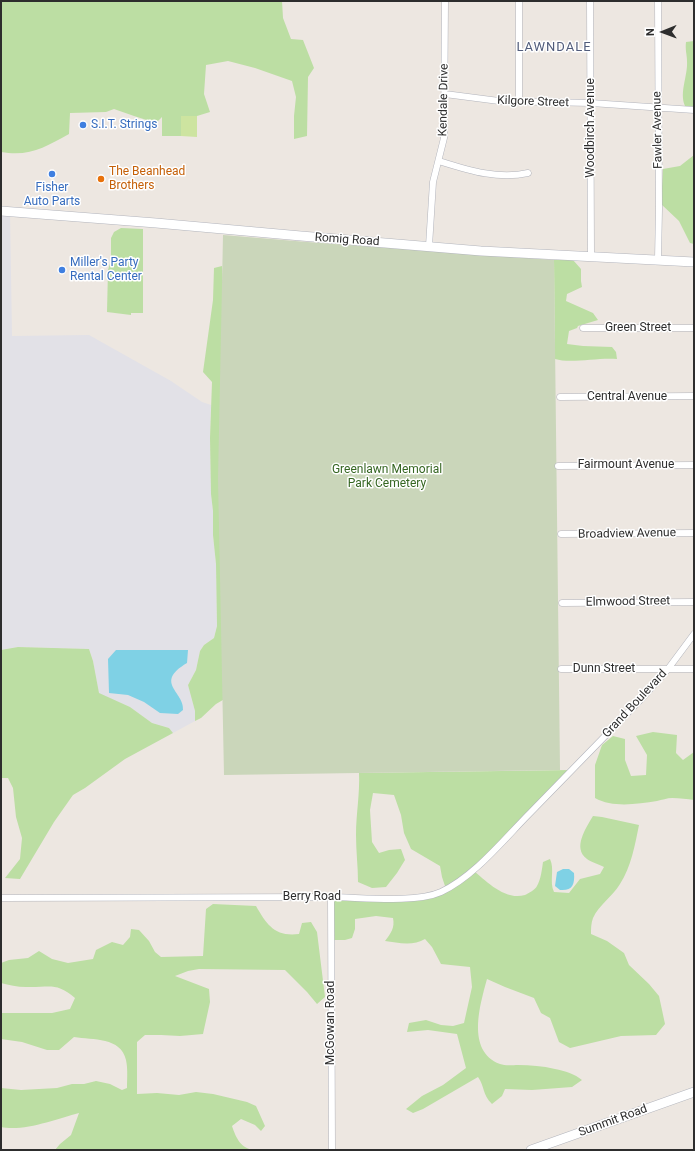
<!DOCTYPE html>
<html>
<head>
<meta charset="utf-8">
<style>
  body { margin:0 }
  #map { position:relative; width:695px; height:1151px; overflow:hidden; background:#ede7e1; font-family:Roboto,sans-serif }
  canvas { display:block }
  .frame { position:absolute; inset:0; border:2px solid #2d2d2d; pointer-events:none }
  .north { position:absolute; left:643px; top:12px; width:40px; height:40px; -webkit-text-stroke:3px #fff; paint-order:stroke; rotate:269deg; font-size:11px; font-weight:700; line-height:16px; text-align:center; color:#2d2d2d }
  .north::after { content:''; display:block; margin:auto; width:14px; height:18px; background:#2d2d2d; clip-path:polygon(50% 0,100% 100%,50% 72%,0 100%) }
</style>
</head>
<body>
<div id="map">
<canvas width="695" height="1151"></canvas>
<div class="frame"></div>
<div class="north">N</div>
</div>
<script>
const ctx = document.querySelector('canvas').getContext('2d');
ctx.lineJoin = 'round';
function paint(path, color) {
  ctx.fillStyle = color;
  ctx.fill(path, 'evenodd');
}
function trace(path, color, width, dash) {
  ctx.strokeStyle = color;
  ctx.lineWidth = width;
  ctx.lineCap = dash ? 'butt' : 'round';
  ctx.setLineDash(dash || []);
  ctx.stroke(path);
}
function write(font, color, halo, rows, align = 'center') {
  ctx.font = font + ' Roboto,sans-serif';
  ctx.lineWidth = 3;
  ctx.setLineDash([]);
  ctx.textBaseline = 'middle';
  ctx.strokeStyle = halo;
  ctx.fillStyle = color;
  for (const [text, x, y, turn = 0] of rows) {
    ctx.save();
    ctx.translate(x, y);
    ctx.rotate((+turn || 0) * Math.PI / 180);
    ctx.textAlign = isNaN(turn) ? turn : align;
    if (halo) ctx.strokeText(text, 0, 0);
    ctx.fillText(text, 0, 0);
    ctx.restore();
  }
}
paint(new Path2D(`
  M1,211L10,212L12,336L89,335L171,381L202,402L211,405L210,436L211,494L213,511V535L216,564L217,626L214,638L204,645L200,651L196,670L188,685L195,711V721L173,733L169,728L152,723L130,707L99,694L93,661L89,649L18,647L1,650Z`), '#e2e1e7');
paint(new Path2D(`
  M1,1H282L283,18L291,39L303,40L314,68L308,77L307,136L294,139V116L296,97L292,81L255,68L228,61L206,65L204,94L210,112L197,116H181V136H162V117L156,123L134,116L114,109L106,112L70,113L69,134C45,147 30,157 1,152Z
  M694,41V107L685,106C679,92 688,76 687,61C687,54 685,50 686,42Z
  M694,155V244L690,243L679,221L661,204L663,169L680,166Z
  M121,228L143,229V313H131V315L107,312L108,270L111,260V238L114,232Z
  M554,260H573L581,269V281L582,287L567,294L566,301L593,313L598,320L578,326L577,328L569,331L567,344L583,346L612,347L616,352L617,359C599,357 571,364 555,359Z
  M222,266L224,303L228,697L216,704L201,718L195,721V711L188,685L196,670L200,651L204,645L214,638L217,626L216,564L213,535V511L211,494L210,438L212,382L203,372L213,300L214,268Z
  M18,647L89,649L93,661L99,693L130,707L152,723L169,728L173,733L125,759L85,788L73,795L54,822L20,879L5,878L20,859L22,838L16,817L13,788L8,778H1V650Z
  M653,732L677,735L676,753L683,760L694,752V800C687,799 680,798 672,798C667,798 662,800 657,801C637,804 613,808 595,798V765L602,745L613,736L625,739V760L631,776L646,775L647,755L636,736Z
  M573,770L473,870C486,881 505,901 525,895C529,893 535,890 537,886C541,879 542,869 543,862L550,859C555,869 549,882 554,892L569,893L580,879L600,874L604,867C599,864 590,862 587,859C572,848 586,828 593,816L602,817L639,825C635,845 631,867 620,884C612,897 599,905 593,918C591,923 591,929 591,934L607,941L624,953L629,965L649,984L659,996L665,1024L656,1035L621,1036L570,1048L559,1042L550,1018L541,1013L534,998L505,987L487,979C480,1005 466,1051 500,1064C505,1066 513,1065 518,1065C531,1065 542,1066 555,1069C565,1071 575,1074 582,1080L572,1087L532,1090L505,1089L502,1096L492,1104C482,1094 485,1087 478,1077L423,1109L413,1113L406,1109L422,1096L443,1085L466,1068L457,1034L428,1030L407,1032L409,1023L426,1020L441,1025L453,1026L464,1023L472,987L470,967L441,964L432,947L425,939C414,946 398,943 385,941C391,933 395,928 393,918L376,916L355,919V929L352,938L345,940H331V897L414,898L446,889L442,877L440,866L411,849L404,833L401,815L394,795L373,793L370,810L372,842L379,853L389,850L401,849L405,860L397,873L386,887L372,888L358,882C358,867 356,851 356,835C356,814 360,794 359,773Z
  M213,904L256,906C267,925 275,937 299,934L302,923L311,922L317,932L325,997L317,1004L307,992L285,970L199,969L188,971L175,976L209,989L210,1002L203,1034L180,1036L161,1035H145L137,1042V1094L157,1093L179,1095L196,1092L213,1094L247,1102L256,1106L265,1126L261,1131L255,1125L241,1119L232,1126C236,1138 241,1149 255,1150C260,1150 263,1148 268,1150H55L60,1144L71,1135L79,1113C57,1119 23,1132 1,1127V1088L21,1090L57,1088L72,1084H84L96,1081L110,1084L122,1090L127,1088C127,1080 128,1069 126,1060C121,1037 93,1040 74,1037L59,1050H47L22,1042L1,1039V1013H52L70,1009L75,998C56,981 48,988 26,987C17,987 9,985 1,983V963L9,960L28,958L39,951L52,959L68,963L93,959L96,950L112,942L123,945L130,937L131,929L139,930L149,941L155,952L161,957L203,956L206,909Z`), '#bcdea3');
paint(new Path2D(`
  M223,235L307,242L554,260L560,770L224,775L218,479Z`), '#cad6ba');
paint(new Path2D(`
  M181,116H197V137L181,136Z`), '#cde4a0');
paint(new Path2D(`
  M116,650H188L187,663C153,683 185,692 183,710L178,714L160,713L144,702L128,695L109,693L108,659Z
  M563,869H569L574,873C575,885 572,891 560,890L555,886L557,872Z`), '#7fd1e5');
const street = new Path2D(`
  M590,1L591,256
  M658,1L659,209L658,259
  M445,94L499,101L591,103L694,110
  M519,102V1
  M439,161C468,170 498,180 528,173
  M429,246L433,182L444,138L445,1
  M583,328H694
  M560,397L694,396
  M558,466L694,465
  M561,534L694,533
  M562,603L694,602
  M561,669H694
  M331,897L332,1150
  M1,898C110,898 220,897 329,897C359,897 414,904 441,892C475,876 504,839 531,812C569,773 607,734 645,695L668,669L694,634`);
const secondary = new Path2D(`
  M1,211L156,223L301,236L481,251L694,262
  M531,1150L694,1092`);
trace(street, '#b2b4bc', 7);
trace(secondary, '#b2b4bc', 10);
trace(street, '#fff', 6);
trace(secondary, '#fff', 9);
for (const [x, y, r, color] of [
  [83,125,4,"#3f7fe0"],
  [52,174,4,"#3f7fe0"],
  [101,179,4,"#e8710a"],
  [62,270,4,"#3f7fe0"]
]) {
  const dot = new Path2D();
  dot.arc(x, y, r, 0, 2 * Math.PI);
  ctx.fillStyle = color;
  ctx.fill(dot);
  trace(dot, '#fff', 1.5);
}
write('12px', '#2d2d2d', '#fff', [
  ["Kendale Drive",444,100,-89],
  ["Kilgore Street",533,102,2],
  ["Woodbirch Avenue",591,128,-90],
  ["Fawler Avenue",658,130,-91],
  ["Romig Road",347,240,4],
  ["Green Street",638,328],
  ["Central Avenue",627,397],
  ["Fairmount Avenue",626,465],
  ["Broadview Avenue",627,534,-1],
  ["Elmwood Street",628,602,-1],
  ["Dunn Street",604,669],
  ["Grand Boulevard",635,704,-47],
  ["Berry Road",312,897],
  ["McGowan Road",331,1023,-90],
  ["Summit Road",613,1121,-20]
]);
write('12px', '#366cbe', '#fff', [
  ["S.I.T. Strings",91,125],
  ["Fisher",52,188,"center"],
  ["Auto Parts",52,202,"center"],
  ["Miller's Party",70,263],
  ["Rental Center",70,277]
], 'left');
write('12px', '#c56008', '#fff', [
  ["The Beanhead",109,172],
  ["Brothers",109,186]
], 'left');
write('12px', '#356622', '#fff', [
  ["Greenlawn Memorial",387,470],
  ["Park Cemetery",387,484]
]);
ctx.letterSpacing = '1px';
write('13px', '#515c7b', '#fff', [
  ["LAWNDALE",554,48]
]);
ctx.letterSpacing = '0px';
</script>
</body>
</html>
